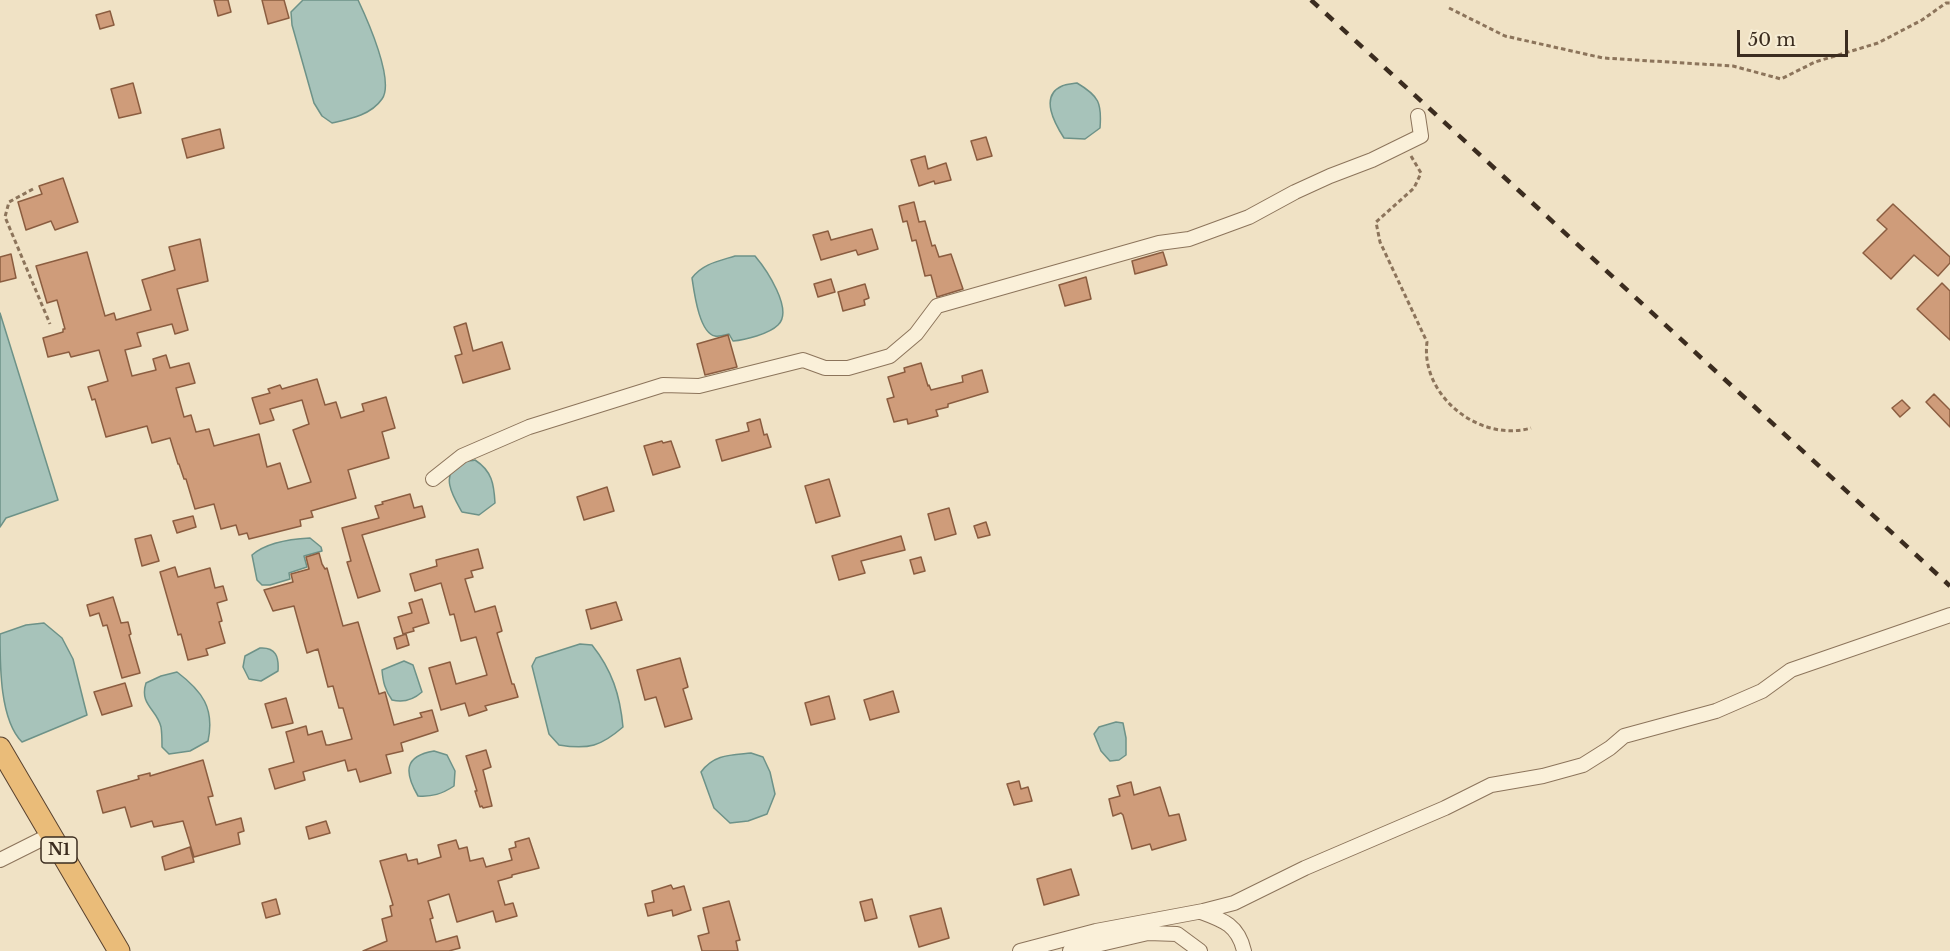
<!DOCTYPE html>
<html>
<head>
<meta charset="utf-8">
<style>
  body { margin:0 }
  #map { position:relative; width:1950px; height:951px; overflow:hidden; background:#f0e2c5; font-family:"Libre Baskerville",serif }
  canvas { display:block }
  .scale { position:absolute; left:1737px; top:30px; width:111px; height:27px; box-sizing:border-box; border:3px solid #3b2c1f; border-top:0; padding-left:8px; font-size:18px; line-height:21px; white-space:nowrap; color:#3b2c1f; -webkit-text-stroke:4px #f7edd5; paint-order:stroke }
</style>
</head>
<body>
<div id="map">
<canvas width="1950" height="951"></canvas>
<div class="scale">50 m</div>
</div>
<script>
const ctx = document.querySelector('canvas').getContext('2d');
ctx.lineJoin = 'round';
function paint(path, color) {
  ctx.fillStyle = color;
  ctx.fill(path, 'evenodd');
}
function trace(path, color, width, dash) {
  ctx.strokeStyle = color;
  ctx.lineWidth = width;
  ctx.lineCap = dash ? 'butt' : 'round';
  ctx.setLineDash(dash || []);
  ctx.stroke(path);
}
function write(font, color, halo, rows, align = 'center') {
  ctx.font = font + ' "Libre Baskerville",serif';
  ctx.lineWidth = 4.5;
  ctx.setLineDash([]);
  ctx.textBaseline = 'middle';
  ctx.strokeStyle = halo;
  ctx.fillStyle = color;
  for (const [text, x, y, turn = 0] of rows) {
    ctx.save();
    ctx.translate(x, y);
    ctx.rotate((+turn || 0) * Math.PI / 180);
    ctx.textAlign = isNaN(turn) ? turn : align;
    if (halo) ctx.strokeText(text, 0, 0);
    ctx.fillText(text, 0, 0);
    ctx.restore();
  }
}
const water = new Path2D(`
  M303,0H358C367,19 395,81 382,99C371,115 350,119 332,123L322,116L314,103L292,25L291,12Z
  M1077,83C1099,96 1102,103 1100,128L1085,139L1064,138C1055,124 1039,96 1062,86C1066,84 1072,84 1077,83Z
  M735,256H755C766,269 794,310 778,325C769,334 745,340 733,341L729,334C725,335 719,337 715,336C699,333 694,291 692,278C702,264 719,261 735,256Z
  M0,313L58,500L6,518L0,527Z
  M475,460C492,471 494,484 495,503L479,515L462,512C454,498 439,475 460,463C464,461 471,461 475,460Z
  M310,538L321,547L322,551L304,556L307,567L289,573L290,579L270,585H262L257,580L252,555C267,542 290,539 310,538Z
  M44,623L62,638L73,659L87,715L22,742C0,720 0,667 0,634L26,625Z
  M580,644L592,645C612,670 620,695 623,727C601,746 589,750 559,745L549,734L532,666L536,658Z
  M260,648C276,647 279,657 278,671L261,681L249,679L243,667L245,656Z
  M404,661L413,665L422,692C413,700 404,703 392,700C385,690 383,682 382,670Z
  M177,672C202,691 215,708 208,741L190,751L169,754L162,747C162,741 162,733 161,727C157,709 139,705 146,683L161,676Z
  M1116,722L1123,723L1126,738V755L1119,760L1110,761L1101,751L1094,734L1099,727Z
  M434,751L447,755L455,771L454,786C442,794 432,797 418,796C404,772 404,756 434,751Z
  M751,753L763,757L770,772L775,794L767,814L748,821L730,823L714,808L701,772C714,754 731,755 751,753Z`);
paint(water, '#a7c3ba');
trace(water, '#6d9288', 1.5);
const building = new Path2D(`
  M214,0H228L231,12L218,16Z
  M262,0H284L289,18L268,24Z
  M110,11L114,25L100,29L96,15Z
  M133,83L141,113L119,118L111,89Z
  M220,129L224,148L187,158L182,139Z
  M986,137L992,156L977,160L971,141Z
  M925,156L928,169L946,163L951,180L935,184L934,181L919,186L911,160Z
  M63,178L78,222L55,230L51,221L26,230L18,202L42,194L39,186Z
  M914,202L919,222L925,221L932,246L935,245L939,257L951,254L963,289L937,297L931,275L925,276L916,240L912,241L907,221L903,222L899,206Z
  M1893,204L1950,257V263L1938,276L1914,255L1891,279L1863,253L1887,229L1877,220Z
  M872,229L878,249L858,255L856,250L821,260L813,235L828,231L831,240Z
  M200,239L208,281L177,289L188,330L175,334L172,324L137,333L141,346L125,350L132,376L156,370L153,359L166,355L170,368L189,363L195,383L176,388L184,417L191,415L196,432L209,429L214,446L259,434L267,467L280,463L288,489L311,482L293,430L309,424L302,400L270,409L274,420L260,424L252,398L270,393L268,389L280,385L282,389L317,379L325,405L336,402L341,418L364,411L362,404L386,397L395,428L382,432L389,458L348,470L356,498L311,511L313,517L300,520L301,526L249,539L247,533L239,535L236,525L221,529L214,504L195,509L186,479H184L179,464H178L170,438L152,443L147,426L106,437L95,399L92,400L88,387L108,381L99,350L71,357L69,352L48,357L43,338L63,332V329H65L57,300L47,303L36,266L87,252L105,316L114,313L116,320L151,310L142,280L175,270L169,247Z
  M1163,252L1167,265L1135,274L1132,261Z
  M11,254L16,278L0,282V257Z
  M1086,277L1091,299L1065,306L1059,285Z
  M831,279L835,292L818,297L814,284Z
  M1942,283L1950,291V340L1917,309Z
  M865,284L869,298L864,300L865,305L843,311L838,292Z
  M466,323L473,351L502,342L510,369L463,383L455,356L462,354L454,327Z
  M728,335L737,367L705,375L697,344Z
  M921,363L928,386L929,385L931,390L963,382L962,376L982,370L988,392L948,404V407L936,410L938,416L908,424L907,419L894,422L887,399L894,397L888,377L905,372L904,368Z
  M1934,394L1950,410V427L1926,402Z
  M1902,400L1910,408L1900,417L1892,408Z
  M760,419L764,435L767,434L771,447L722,461L716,440L749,431L747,423Z
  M662,441L663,443L671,441L680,467L653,475L644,446Z
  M829,479L840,516L816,523L805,486Z
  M607,487L614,511L584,520L577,497Z
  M410,494L414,508L422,506L425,517L362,535L380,591L358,598L347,562L351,561L342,528L379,518L375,506L383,504L382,502Z
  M949,508L956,534L935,540L928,514Z
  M193,516L196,527L177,533L173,521Z
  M986,522L990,535L978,538L974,526Z
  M151,535L159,561L142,566L135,539Z
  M901,536L905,550L861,561L865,573L839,580L832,556Z
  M478,549L483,568L471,571L473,577L465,579L475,612L495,606L502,631L497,633L512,684H514L518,697L485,706L487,710L469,716L465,703L441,710L429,668L450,662L456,684L487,675L476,637L461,641L454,614L450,615L441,583L415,591L410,574L437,566L436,560Z
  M319,553L322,564L325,569L327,568L343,626L358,622L379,694L385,692L394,725L422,717L420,713L432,710L438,731L401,743L403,751L386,755L391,773L360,782L356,769L348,771L345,760L303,772L305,780L275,789L269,769L294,762L286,732L306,726L308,735L322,731L326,745H329L352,739L343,708H339L333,686L328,687L318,649L307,653L294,606L273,611L264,590L293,582L291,574L309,569L306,557Z
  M921,557L925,571L914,574L910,560Z
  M175,567L178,577L210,568L215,588L223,586L227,600L217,603L222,621L219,622L225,643L206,649L208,655L188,660L181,634L178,635L160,572Z
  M113,597L121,623L128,622L131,634L129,635L140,673L122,678L107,625L103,626L99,613L90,616L87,605Z
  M422,599L429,623L413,628L414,631L403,634L398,617L412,613L409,603Z
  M616,602L622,620L591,629L586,610Z
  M406,634L409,645L397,649L394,638Z
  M680,658L688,687L683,689L692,719L665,727L656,697L645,700L637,670Z
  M125,683L132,706L102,715L94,692Z
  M893,691L899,712L870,720L864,700Z
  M829,696L835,719L811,725L805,703Z
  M286,698L293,723L272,728L265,704Z
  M486,750L491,767L483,770L492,806L483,808L482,806L480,807L475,791H477L466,756Z
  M203,760L213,796L208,797L216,825L241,818L244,831L238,833L240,844L194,857L183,821L154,827L152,821L131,827L125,807L103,813L97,791L139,779L138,776L150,773V776Z
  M1019,781L1021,789L1028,787L1032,801L1014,805L1007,784Z
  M1131,782L1134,795L1160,787L1169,816L1179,814L1186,840L1152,850L1150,844L1132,849L1123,815L1121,813L1113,816L1109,799L1120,796L1117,786Z
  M326,821L330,833L309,839L306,827Z
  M529,838L539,868L512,875V877L498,881L505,905L513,903L517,916L496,922L493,911L457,922L449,894L428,901L433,918L430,919L436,942L457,936L460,948L449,951H363L387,941L382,919L392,916L390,906L393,905L380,861L406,854L408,861L417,859L418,864L441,857L438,845L456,840L459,849L467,847L470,861L483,858L486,867L512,860L509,849L516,847L515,842Z
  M190,847L194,862L165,870L162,857Z
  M1071,869L1079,895L1044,905L1037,879Z
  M671,885L673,889L684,886L691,910L673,916L672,910L648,916L645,904L654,902L652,891Z
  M276,899L280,914L266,918L262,903Z
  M872,899L877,918L865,921L860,902Z
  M729,901L740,940L736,941L738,951H702L698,936L709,933L703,908Z
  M941,908L949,938L919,947L910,916Z`);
paint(building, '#cf9c7a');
trace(building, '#8b5d40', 1.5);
const minor = new Path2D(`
  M433,479L462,456L529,427L663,385L699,386L803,360L825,368H848L890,356L916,334L937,306L1159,243L1189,239L1249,217L1295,192L1330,176L1372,160L1421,136L1418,116
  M0,860L50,835
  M1201,912C1223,920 1238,925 1244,951
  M1020,951L1096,931L1203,911L1234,903L1305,868L1445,808L1491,785L1543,776L1583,765L1610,748L1624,736L1716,711L1762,691L1791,670L1950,615
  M1070,951L1148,933L1177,934L1200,951`);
const trunk = new Path2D(`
  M0,748L119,951`);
trace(minor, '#8c745b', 16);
trace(trunk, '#59422f', 23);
trace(new Path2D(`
  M1449,8L1505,36L1603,58L1733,66L1781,79L1815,62L1878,43L1922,20L1946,3H1950
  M1411,156L1421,173L1414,188L1376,222L1380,242L1427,342C1420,395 1479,443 1531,428
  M33,189L9,202L5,217L50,324`), '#8c745b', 3, [4.5, 3]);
trace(minor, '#faf0d9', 14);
trace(trunk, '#eabc79', 21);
trace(new Path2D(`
  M1311,0L1950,586`), '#3b2c1f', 4.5, [10, 10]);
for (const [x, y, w] of [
  [59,850,36]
]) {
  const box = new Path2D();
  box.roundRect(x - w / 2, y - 13, w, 26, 4.5);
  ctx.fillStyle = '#f7edd5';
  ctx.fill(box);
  trace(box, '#3b2c1f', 1.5);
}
write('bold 16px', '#3b2c1f', null, [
  ["N1",59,850]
]);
</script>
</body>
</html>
